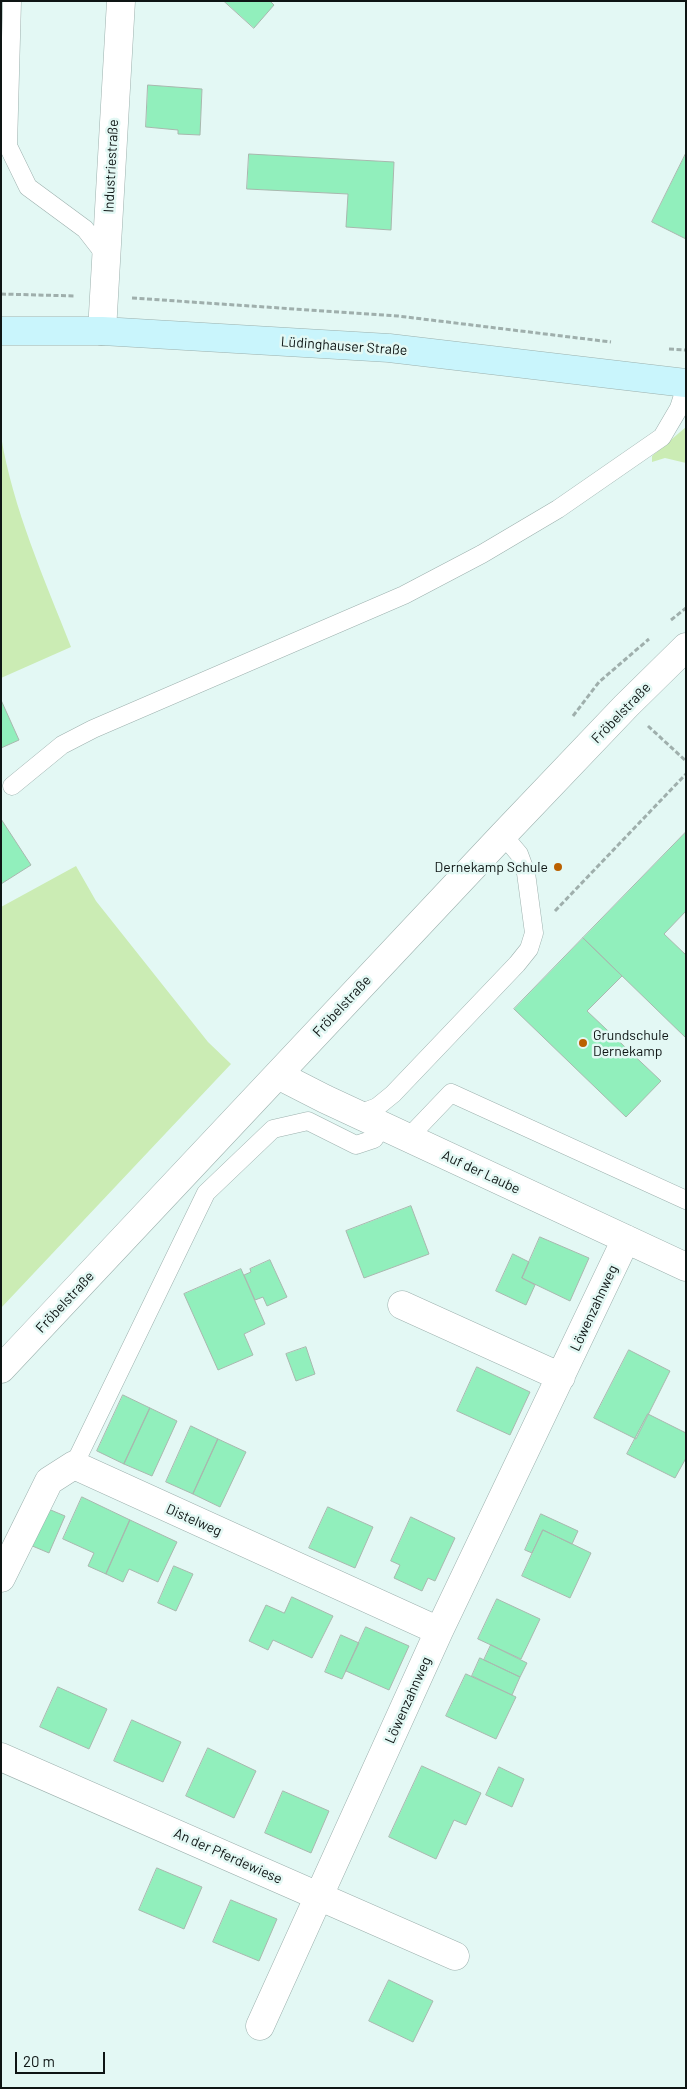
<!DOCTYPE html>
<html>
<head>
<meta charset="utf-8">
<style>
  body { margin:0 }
  #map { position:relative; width:687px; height:2089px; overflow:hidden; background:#e3f8f4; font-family:Barlow,sans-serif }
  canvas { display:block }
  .frame { position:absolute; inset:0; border:2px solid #0e1514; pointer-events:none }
  .scale { position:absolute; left:15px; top:2052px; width:90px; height:22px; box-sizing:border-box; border:2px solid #0e1514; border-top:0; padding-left:6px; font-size:15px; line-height:18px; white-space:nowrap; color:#0e1514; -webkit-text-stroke:4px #e3f8f4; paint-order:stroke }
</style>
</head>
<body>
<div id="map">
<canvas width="687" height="2089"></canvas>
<div class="frame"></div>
<div class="scale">20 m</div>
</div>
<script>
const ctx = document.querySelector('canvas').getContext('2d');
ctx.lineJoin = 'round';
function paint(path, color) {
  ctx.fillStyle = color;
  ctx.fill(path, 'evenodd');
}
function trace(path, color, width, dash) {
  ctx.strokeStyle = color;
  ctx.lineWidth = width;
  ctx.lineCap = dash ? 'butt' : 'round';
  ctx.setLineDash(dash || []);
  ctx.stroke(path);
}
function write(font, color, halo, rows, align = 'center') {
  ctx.font = font + ' Barlow,sans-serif';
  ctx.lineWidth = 5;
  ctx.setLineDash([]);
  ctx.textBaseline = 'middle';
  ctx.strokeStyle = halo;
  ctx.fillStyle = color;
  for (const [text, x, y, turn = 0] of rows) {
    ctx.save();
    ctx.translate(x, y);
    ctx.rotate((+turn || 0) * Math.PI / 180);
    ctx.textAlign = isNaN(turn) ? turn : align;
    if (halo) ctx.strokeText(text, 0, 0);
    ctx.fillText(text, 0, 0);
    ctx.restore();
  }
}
paint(new Path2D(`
  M686,427V463L665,458L652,462V456Z
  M1,436C13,509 44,578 71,647L1,678Z
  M76,866L96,901L208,1042L231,1064L1,1308V907Z`), '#cbecb4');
const building = new Path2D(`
  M224,1H270L274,5L254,28Z
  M148,85L202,89L200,135L178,134V130L146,127Z
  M686,153V239L652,222Z
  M249,154L394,162L391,230L346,227L348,194L247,189Z
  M1,700L19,740L1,748Z
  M1,819L31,865L1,884Z
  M686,832V911L664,934L686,955V1038L583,938Z
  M583,938L622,976L587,1011L661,1081L626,1117L514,1009Z
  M411,1206L429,1254L364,1278L346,1231Z
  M540,1237L589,1258L570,1301L522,1278Z
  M513,1254L529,1262L522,1278L535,1285L526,1305L496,1291Z
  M270,1260L287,1297L267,1306L263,1297L255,1300L244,1275L251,1272L250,1269Z
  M241,1269L265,1324L244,1334L253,1355L218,1370L184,1294Z
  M306,1347L315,1374L296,1381L286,1354Z
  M629,1350L670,1371L636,1439L594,1418Z
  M477,1367L530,1392L510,1435L457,1411Z
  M123,1395L150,1408L124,1464L97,1451Z
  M150,1408L177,1421L152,1476L124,1464Z
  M648,1414L686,1433V1458L675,1478L627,1454Z
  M191,1426L218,1439L193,1494L166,1482Z
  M218,1439L246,1452L220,1507L193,1494Z
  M82,1497L130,1520L106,1574L88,1566L94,1553L63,1539Z
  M328,1507L373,1527L355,1568L309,1548Z
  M46,1508L65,1516L49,1553L30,1545Z
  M541,1514L578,1531L572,1544L543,1530L532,1553L525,1550Z
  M411,1517L455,1538L435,1581L428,1578L422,1591L394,1578L400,1565L391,1561Z
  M130,1520L177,1542L158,1582L129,1569L123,1582L106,1574Z
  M543,1530L591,1553L570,1598L522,1576Z
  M174,1566L193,1574L176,1611L158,1603Z
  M292,1597L333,1616L312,1658L273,1640L268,1650L249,1641L266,1605L284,1613Z
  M497,1599L540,1619L521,1659L478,1639Z
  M366,1627L409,1646L389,1690L346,1671Z
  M341,1635L359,1643L342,1679L325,1672Z
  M491,1645L527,1663L520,1677L484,1660Z
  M480,1658L520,1677L512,1695L472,1676Z
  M466,1674L516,1697L496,1739L446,1716Z
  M58,1687L107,1709L89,1749L40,1727Z
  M132,1720L181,1742L163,1782L114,1761Z
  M208,1748L256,1771L234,1818L186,1796Z
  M422,1766L481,1793L466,1825L454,1820L436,1859L389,1837Z
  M499,1767L524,1779L512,1807L486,1795Z
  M283,1791L329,1811L311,1853L265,1833Z
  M157,1868L202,1887L184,1929L139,1910Z
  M231,1900L277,1919L259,1961L213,1942Z
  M389,1980L433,2001L413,2042L369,2021Z`);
paint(building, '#91efbc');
trace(building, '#a8b8ae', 1);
const lane = new Path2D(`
  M12,1L8,146L28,187L85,229L106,256
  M12,786L62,745L93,729L404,595L482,554L558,509L662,437L679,408L686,386
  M359,1114L377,1107L393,1094L517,964L529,949L534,933L526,873L519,854L503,835
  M408,1138L451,1093L686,1200
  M74,1465L206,1193L273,1129L308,1121L356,1145L374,1139L382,1126`);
const street = new Path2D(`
  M102,331L121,1
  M278,1075L325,1099L686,1267
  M402,1305L561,1377
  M1,1369L503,835L626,706L686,647
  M1,1578L49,1481L74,1465L439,1631
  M1,1757L455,1956
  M260,2026L439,1631L626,1239`);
const secondary = new Path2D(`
  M1,331H102L389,348L686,383`);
trace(lane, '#9cb0ad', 19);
trace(street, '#9cb0ad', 29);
trace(secondary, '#9cb0ad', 29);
trace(new Path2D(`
  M1,294L75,296
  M132,298L398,316L611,342
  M669,349L686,350
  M671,620L686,608
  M573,716L599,682L649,639
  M648,726L686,761
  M555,911L686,774`), '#9fafac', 3, [5, 2.5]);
trace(lane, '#fff', 18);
trace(street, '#fff', 28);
trace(secondary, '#c9f5fc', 28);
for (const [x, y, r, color] of [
  [558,867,5,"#ba6000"],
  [583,1043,5,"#ba6000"]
]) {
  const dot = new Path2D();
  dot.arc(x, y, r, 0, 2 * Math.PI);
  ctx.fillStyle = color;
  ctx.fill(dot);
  trace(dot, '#e3f8f4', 2);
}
write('14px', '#0e1514', '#e3f8f4', [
  ["Industriestraße",111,166,-87],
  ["Lüdinghauser Straße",344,346,4],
  ["Fröbelstraße",621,713,-46],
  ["Fröbelstraße",342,1006,-47],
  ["Auf der Laube",481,1172,25],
  ["Fröbelstraße",65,1302,-47],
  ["Löwenzahnweg",594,1308,-65],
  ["Distelweg",194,1520,24],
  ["Löwenzahnweg",408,1700,-66],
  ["An der Pferdewiese",228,1856,24]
]);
write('14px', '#0e1514', '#e3f8f4', [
  ["Dernekamp Schule",548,867],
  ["Grundschule",593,1035,"left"],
  ["Dernekamp",593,1051,"left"]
], 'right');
</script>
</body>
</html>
